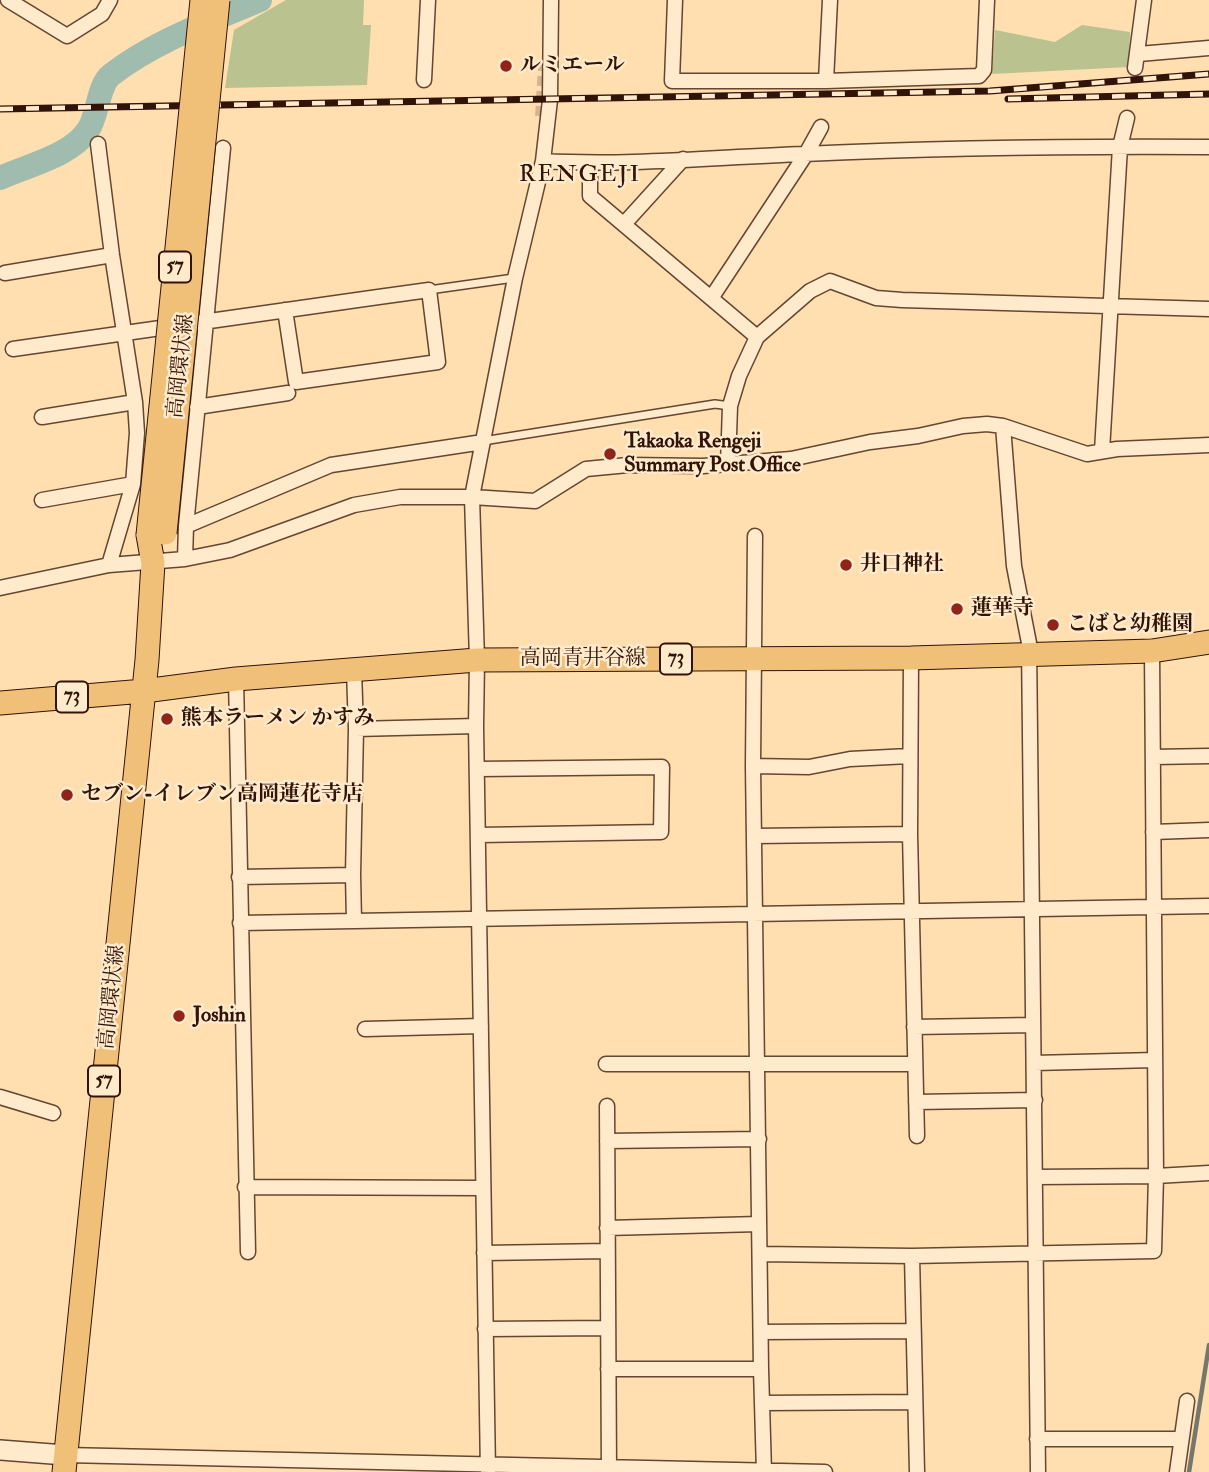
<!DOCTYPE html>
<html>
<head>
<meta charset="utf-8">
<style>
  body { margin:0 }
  canvas { display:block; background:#ffdeb0 }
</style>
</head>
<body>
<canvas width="1209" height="1472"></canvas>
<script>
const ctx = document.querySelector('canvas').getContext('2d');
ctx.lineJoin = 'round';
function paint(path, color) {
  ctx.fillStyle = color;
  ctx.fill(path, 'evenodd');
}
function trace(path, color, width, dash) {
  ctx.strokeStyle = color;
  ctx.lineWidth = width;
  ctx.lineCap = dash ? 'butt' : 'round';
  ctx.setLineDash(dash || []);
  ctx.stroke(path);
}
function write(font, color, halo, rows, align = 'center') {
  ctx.font = font + ' "IM FELL Double Pica","Noto Serif JP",serif';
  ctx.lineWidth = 5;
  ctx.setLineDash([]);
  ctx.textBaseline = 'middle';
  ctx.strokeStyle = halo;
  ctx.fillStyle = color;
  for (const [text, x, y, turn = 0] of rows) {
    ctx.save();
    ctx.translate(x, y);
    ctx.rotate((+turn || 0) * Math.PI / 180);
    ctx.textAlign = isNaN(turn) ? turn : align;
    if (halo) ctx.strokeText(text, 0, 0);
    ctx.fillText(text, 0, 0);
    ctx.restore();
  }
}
paint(new Path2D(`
  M286,0H364L363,25H371L367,85L225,88L234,30Z
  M1082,25L1130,32L1129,67L992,74L995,30L1055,42Z`), '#bac290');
trace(new Path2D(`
  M1189,1472L1209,1345`), '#74786c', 4.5);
trace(new Path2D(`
  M0,178C28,165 71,156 88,130C98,116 98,85 111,75C155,41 209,22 260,0`), '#a0bcaf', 24);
trace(new Path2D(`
  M540,116L543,67L549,56`), '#d6b58e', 10, [10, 5]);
const service = new Path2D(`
  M429,290L514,278
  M483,441L715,404L730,406`);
const minor = new Path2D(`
  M8,0L67,36L102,14L110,0
  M675,0L672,81H826L979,76L984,70L987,0
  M1139,54L1209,48
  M1135,68L1144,0
  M424,80L428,0
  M826,81L830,0
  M98,144L112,255L135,402L137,433L133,484L109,565
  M543,161C630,166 717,157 804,154C939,148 1074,146 1209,147
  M590,164V196L757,337
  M624,224L683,159
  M5,273L112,255
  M712,297L806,154L821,127
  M13,349C151,329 290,309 429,290L438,362L296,382L285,310
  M197,407L288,393
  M42,417L135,402
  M1003,426L1014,566L1029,643L1038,1472
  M1102,451L1120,147L1127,118
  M728,464L730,406L739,376L757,337L810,291L830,281L876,298L902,300L1209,309
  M42,500L133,484
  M186,526L223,148
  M755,536L753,766L761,1369L764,1472
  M185,559L186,526L331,465L483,442
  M0,588L109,565L185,559L230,550L354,505L400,497H472L535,501L586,469L628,465L703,466L791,459L870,442L918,436L963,426L987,424L1003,426L1087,454L1117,449L1209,445
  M911,658L910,834L917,1136
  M354,670L356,729
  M236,679L248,1252
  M1153,757L1209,756
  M753,766L809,767L850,759L909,756
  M478,769L662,767L661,832L479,835
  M1153,832L1209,830
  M755,836L910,834
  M353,875L356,729L476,726
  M239,877L353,875L354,921
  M240,923L1209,906
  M914,1027L1033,1025
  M365,1029L481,1026
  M1034,1063L1155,1060
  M606,1064H915
  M0,1097L53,1113
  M916,1102L1035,1100
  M607,1106L609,1472
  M607,1141L759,1139
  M1035,1177L1156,1176L1209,1173
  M245,1187L483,1188
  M607,1228L759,1224
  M484,1253L607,1251
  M760,1254L912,1256L1154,1251L1156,1176L1152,651
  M912,1256L917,1472
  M485,1329L608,1328
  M761,1332L913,1331
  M608,1369H761
  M762,1403L914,1402
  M1037,1439H1181
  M65,1455L825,1472
  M488,1472L476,726L477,660L472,497L515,278L543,161L550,100L551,0
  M1177,1472L1187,1401`);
const tertiary = new Path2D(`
  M0,1450L65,1455`);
const primary = new Path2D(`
  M0,703L144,691L236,679L477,660L911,658L1152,651L1209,642
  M64,1472L147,660L153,563L148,535`);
trace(service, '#644631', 10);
trace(minor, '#644631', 17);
trace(tertiary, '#644631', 22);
trace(primary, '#311307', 25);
trace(service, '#ffeacc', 7);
trace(minor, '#ffeacc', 14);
trace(tertiary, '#ffeacc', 19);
trace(primary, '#f0bf78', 23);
const rail = new Path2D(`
  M1008,99L1209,94
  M0,109L990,91L1209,74`);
trace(rail, '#311307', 7);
trace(rail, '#ffeacc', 4.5, [13]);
const primaryBridge = new Path2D(`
  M165,533L218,0
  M148,535L202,0`);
trace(primaryBridge, '#311307', 25, []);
trace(primaryBridge, '#f0bf78', 23);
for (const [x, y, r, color] of [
  [506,66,7,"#8f2418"],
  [610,454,7,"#8f2418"],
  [846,565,7,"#8f2418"],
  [957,609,7,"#8f2418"],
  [1053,625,7,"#8f2418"],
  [167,719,7,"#8f2418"],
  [67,795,7,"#8f2418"],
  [179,1016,7,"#8f2418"]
]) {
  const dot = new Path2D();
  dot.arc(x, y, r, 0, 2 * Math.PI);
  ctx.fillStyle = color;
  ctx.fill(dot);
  trace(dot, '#ffeacc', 2.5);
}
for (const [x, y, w] of [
  [175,267,32],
  [676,659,32],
  [72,697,32],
  [104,1081,32]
]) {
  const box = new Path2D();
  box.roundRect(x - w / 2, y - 15.5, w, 31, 5);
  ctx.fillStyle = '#ffeacc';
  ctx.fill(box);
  trace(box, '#311307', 2);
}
write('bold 19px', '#311307', null, [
  ["57",175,267],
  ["73",676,659],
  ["73",72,697],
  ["57",104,1081]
]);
write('bold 21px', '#311307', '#ffeacc', [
  ["ルミエール",520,66],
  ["Takaoka Rengeji",624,442],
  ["Summary Post Office",624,466],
  ["井口神社",860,565],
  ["蓮華寺",971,609],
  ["こばと幼稚園",1067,625],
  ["熊本ラーメン かすみ",181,719],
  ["セブン-イレブン高岡蓮花寺店",81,795],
  ["Joshin",193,1016]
], 'left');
write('21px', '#311307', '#ffeacc', [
  ["高岡環状線",182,366,-84],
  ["高岡青井谷線",583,659],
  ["高岡環状線",113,997,-84]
]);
ctx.letterSpacing = '2px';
write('23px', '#311307', '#ffeacc', [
  ["RENGEJI",580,176]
]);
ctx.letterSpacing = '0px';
</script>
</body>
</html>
